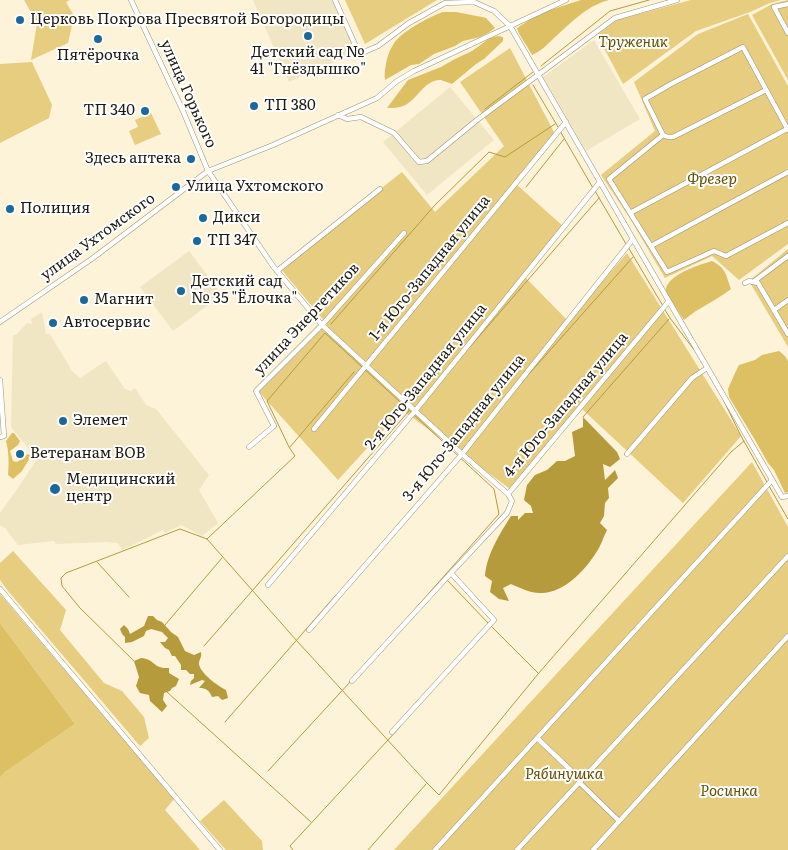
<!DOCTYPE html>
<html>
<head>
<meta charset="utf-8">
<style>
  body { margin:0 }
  canvas { display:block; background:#fcf3d8 }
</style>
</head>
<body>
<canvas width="788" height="850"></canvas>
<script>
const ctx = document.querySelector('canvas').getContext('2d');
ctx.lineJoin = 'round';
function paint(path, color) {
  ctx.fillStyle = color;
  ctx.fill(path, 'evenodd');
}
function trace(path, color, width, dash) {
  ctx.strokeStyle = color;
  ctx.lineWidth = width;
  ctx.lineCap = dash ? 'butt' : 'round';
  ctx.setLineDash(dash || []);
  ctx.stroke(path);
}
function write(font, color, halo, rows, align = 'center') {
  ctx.font = font + ' Literata,serif';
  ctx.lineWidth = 4;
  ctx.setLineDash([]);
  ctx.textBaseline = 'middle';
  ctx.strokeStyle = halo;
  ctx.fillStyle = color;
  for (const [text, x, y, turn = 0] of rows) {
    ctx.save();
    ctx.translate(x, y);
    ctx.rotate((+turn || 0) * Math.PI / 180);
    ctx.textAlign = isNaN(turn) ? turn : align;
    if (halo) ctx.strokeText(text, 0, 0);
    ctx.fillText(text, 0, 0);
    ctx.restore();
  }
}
paint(new Path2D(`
  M253,0H332L356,52L289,82Z
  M594,40L640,119L586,151L543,77Z
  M450,87L494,140L427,195L383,142Z
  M189,251L222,295L173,331L140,287Z
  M42,312L46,334H50L72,371L80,378L106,361L125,389L131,391L135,388L146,405L156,409L209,475L199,490L218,523L202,536L181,525L165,533L163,530L122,550L118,543L106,542L56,544L54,541L18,545L5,528L0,525V513L20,485L37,459L11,427L13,335H16L27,323L32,324L31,319Z`), '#f1e6c4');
paint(new Path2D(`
  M24,0H70L66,2L74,16L68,43L31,60L37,23Z
  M345,0H437L365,44Z
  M691,0H781L770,3L750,12L696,31L623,84L597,35L617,20Z
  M788,0V80L752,15L772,4Z
  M748,14L788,86V244L739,280L712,256L665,278L629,217L601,175L655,131L634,82L698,34Z
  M510,48L556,136L517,185L564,227L524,276L568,321L627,253L741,436L683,503L582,409L513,491L402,410L338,480L259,392L327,324L280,268L402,172L435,212L504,146L460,82Z
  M32,62L52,105L49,118L0,143V64Z
  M151,113L161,134L135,145L129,131L138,127L135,120Z
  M788,249V347L749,281Z
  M752,462L788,527V850H394Z
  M13,551L66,610L60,630L104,683L122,691L144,717L149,738L140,746L8,591L0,580V563Z
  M0,594L174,799L165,810L200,850H0V778L5,772L75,724L0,623Z
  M224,800L262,841L263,850H226L200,821Z`), '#e6cd7f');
paint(new Path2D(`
  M581,0H609C586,6 571,23 554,38C547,45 541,51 532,55C528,46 520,38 517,28L531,19L547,11Z
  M443,12H456L482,17L486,18L495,28L488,33L480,37L463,41L455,46L434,54L419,64L411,65L385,80C384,74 385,69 386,64C387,57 389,51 393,45C400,32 429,17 443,12Z
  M498,36L503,37V41L484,59L476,64L452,84C449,83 444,81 441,80C424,79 417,101 403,106C398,108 393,108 387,108L408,80L441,67L453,60L472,51L490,38Z
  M712,261C726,268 726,275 731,289C716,301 699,307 684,320L665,292C666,289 666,286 668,284C676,272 699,265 712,261Z
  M779,351L785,356L788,361V492L785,493L774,470L768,463L755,440L729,397L728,389L735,373L739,365L755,360L762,355Z
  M12,433H14L20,441L18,445L10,451L13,461L17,462L28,454L31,456L22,471L13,479L8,475C9,464 9,451 6,441Z
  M0,623L75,724L5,772L0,778Z`), '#dcc063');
paint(new Path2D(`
  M583,417L617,452L620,459L610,467L603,464L605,480L615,470L618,478L608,488L609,498L605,503L604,516L600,523L607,530C604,536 602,542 599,548C588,567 565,594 540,593C530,593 520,588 511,584L503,588L509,601L499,599L490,592L492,581L485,576C486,556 500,533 511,516H518V520L525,513H533L531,506L524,500L527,485L535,475L547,470L557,461H565L575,456L572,432L583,427Z
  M148,616H153L157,620L162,622L171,632L178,637L185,651L194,655L201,652C202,658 199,659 199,664C200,673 218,686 226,690L228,698L222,700L218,696L212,697C209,690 206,688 199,688L205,681L202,680L190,685L191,681L194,678V674H190L186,670H181V665L175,656H172L169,650L165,648L160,642H165L168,638L162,632L151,629L146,631L144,636L132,642L125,643V637L122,634L120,629L124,625L128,629L130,634L144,626Z
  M141,658C155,659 153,669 169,668V673L179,679L176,686L172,688L170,691L164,693L163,700L167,706L162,712L150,701L149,695L140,693L136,686L139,677L134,661Z`), '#b69b3c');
trace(new Path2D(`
  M541,66L610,11L649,0
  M533,85L558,127
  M485,109L533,72
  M560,131L593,188
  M526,187L564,139
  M595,191L626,244
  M628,247L663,306
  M665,310L670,318L698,355
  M405,321L412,313
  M331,324L435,205L489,152L505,157L555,124
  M469,348L599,198
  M521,383L633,257
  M721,395L741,436L767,482
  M583,417L669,319
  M290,447L354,372
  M769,486L788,519
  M207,539L295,456L289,447L267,401L325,333L411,412
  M97,562L129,597
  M447,580L489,624
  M407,618L499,514L494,489L414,415
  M165,625L222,558
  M491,626L538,673
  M204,646L409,411
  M134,661L80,608L62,586L61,578L66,573L180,529L207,539L297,641L427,783L439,795L538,674L731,452L744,441
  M167,692L311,822
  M225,722L336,595
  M268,771L351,681
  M293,850L290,846L400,727
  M368,850L426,784`), '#b69b3c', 1);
const street = new Path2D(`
  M131,0L183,111L208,171L273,266L322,325L462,454L508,494
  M335,0L357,49L364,52L378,46L409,23L445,3L474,2L494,11L510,26L782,497L788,496
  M788,4L774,7L788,33
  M766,90L673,137H668L663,135L645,99L671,84L743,47L788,130
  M338,115L347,119L361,117L394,133L419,162L427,161L477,120L615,18L677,0
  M663,135L609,179L667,272L714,251L726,256L788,223
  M630,213L787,129
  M651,246L788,172
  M277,271L380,189
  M753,282L788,256
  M745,283L749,281L758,283L788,334
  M774,310L788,300
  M0,322L93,258L208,171L273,145L377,98L397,81L414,71L566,0
  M0,380L4,436L0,437
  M314,429L566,122
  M249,447L274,426L256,391L322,325L404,233
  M627,454L692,378L707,368
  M268,585L415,411L600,182
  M0,589L220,850
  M309,630L462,454L633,239
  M352,681L451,573L507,513L512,501L508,494L669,301
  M392,732L494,620L451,573
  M537,738L581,780
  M579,782L619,821
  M435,850L772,480
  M517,850L788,556
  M593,850L788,636`);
trace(street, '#9b937a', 5.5);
trace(street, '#fff', 4.5);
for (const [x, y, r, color] of [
  [20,20,5,"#1b699b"],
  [308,36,5,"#1b699b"],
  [98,39,5,"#1b699b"],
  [254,106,5,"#1b699b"],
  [145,111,5,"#1b699b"],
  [191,159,5,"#1b699b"],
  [176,187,5,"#1b699b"],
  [10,209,5,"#1b699b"],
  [203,218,5,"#1b699b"],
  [197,241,5,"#1b699b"],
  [181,291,5,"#1b699b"],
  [84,300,5,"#1b699b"],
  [53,323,5,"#1b699b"],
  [63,421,5,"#1b699b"],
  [20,454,5,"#1b699b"],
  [55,489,6,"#1b699b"]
]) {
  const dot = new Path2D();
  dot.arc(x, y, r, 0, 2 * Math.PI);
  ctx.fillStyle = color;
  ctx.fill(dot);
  trace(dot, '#fff', 2);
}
write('15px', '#1e1b11', '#fff', [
  ["Церковь Покрова Пресвятой Богородицы",30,20],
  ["Детский сад №",308,53,"center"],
  ["41 \"Гнёздышко\"",308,70,"center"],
  ["Пятёрочка",98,56,"center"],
  ["ТП 380",264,106],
  ["ТП 340",135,111,"right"],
  ["Здесь аптека",181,159,"right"],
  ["Улица Ухтомского",186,187],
  ["Полиция",20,209],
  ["Дикси",213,218],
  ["ТП 347",207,241],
  ["Детский сад",191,282],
  ["№ 35 \"Ёлочка\"",191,299],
  ["Магнит",94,300],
  ["Автосервис",63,323],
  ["Элемет",73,421],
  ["Ветеранам ВОВ",30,454],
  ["Медицинский",66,480],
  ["центр",66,497]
], 'left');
write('italic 15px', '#635003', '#fff', [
  ["Труженик",633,43],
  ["Фрезер",712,180],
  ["Рябинушка",564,775],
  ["Росинка",729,792]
]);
write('15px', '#1e1b11', '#fff', [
  ["улица Горького",188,94,66],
  ["улица Ухтомского",98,237,-36],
  ["1-я Юго-Западная улица",430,268,-51],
  ["улица Энергетиков",307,319,-47],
  ["2-я Юго-Западная улица",426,377,-51],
  ["4-я Юго-Западная улица",566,405,-50],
  ["3-я Юго-Западная улица",464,428,-51]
]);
</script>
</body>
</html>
